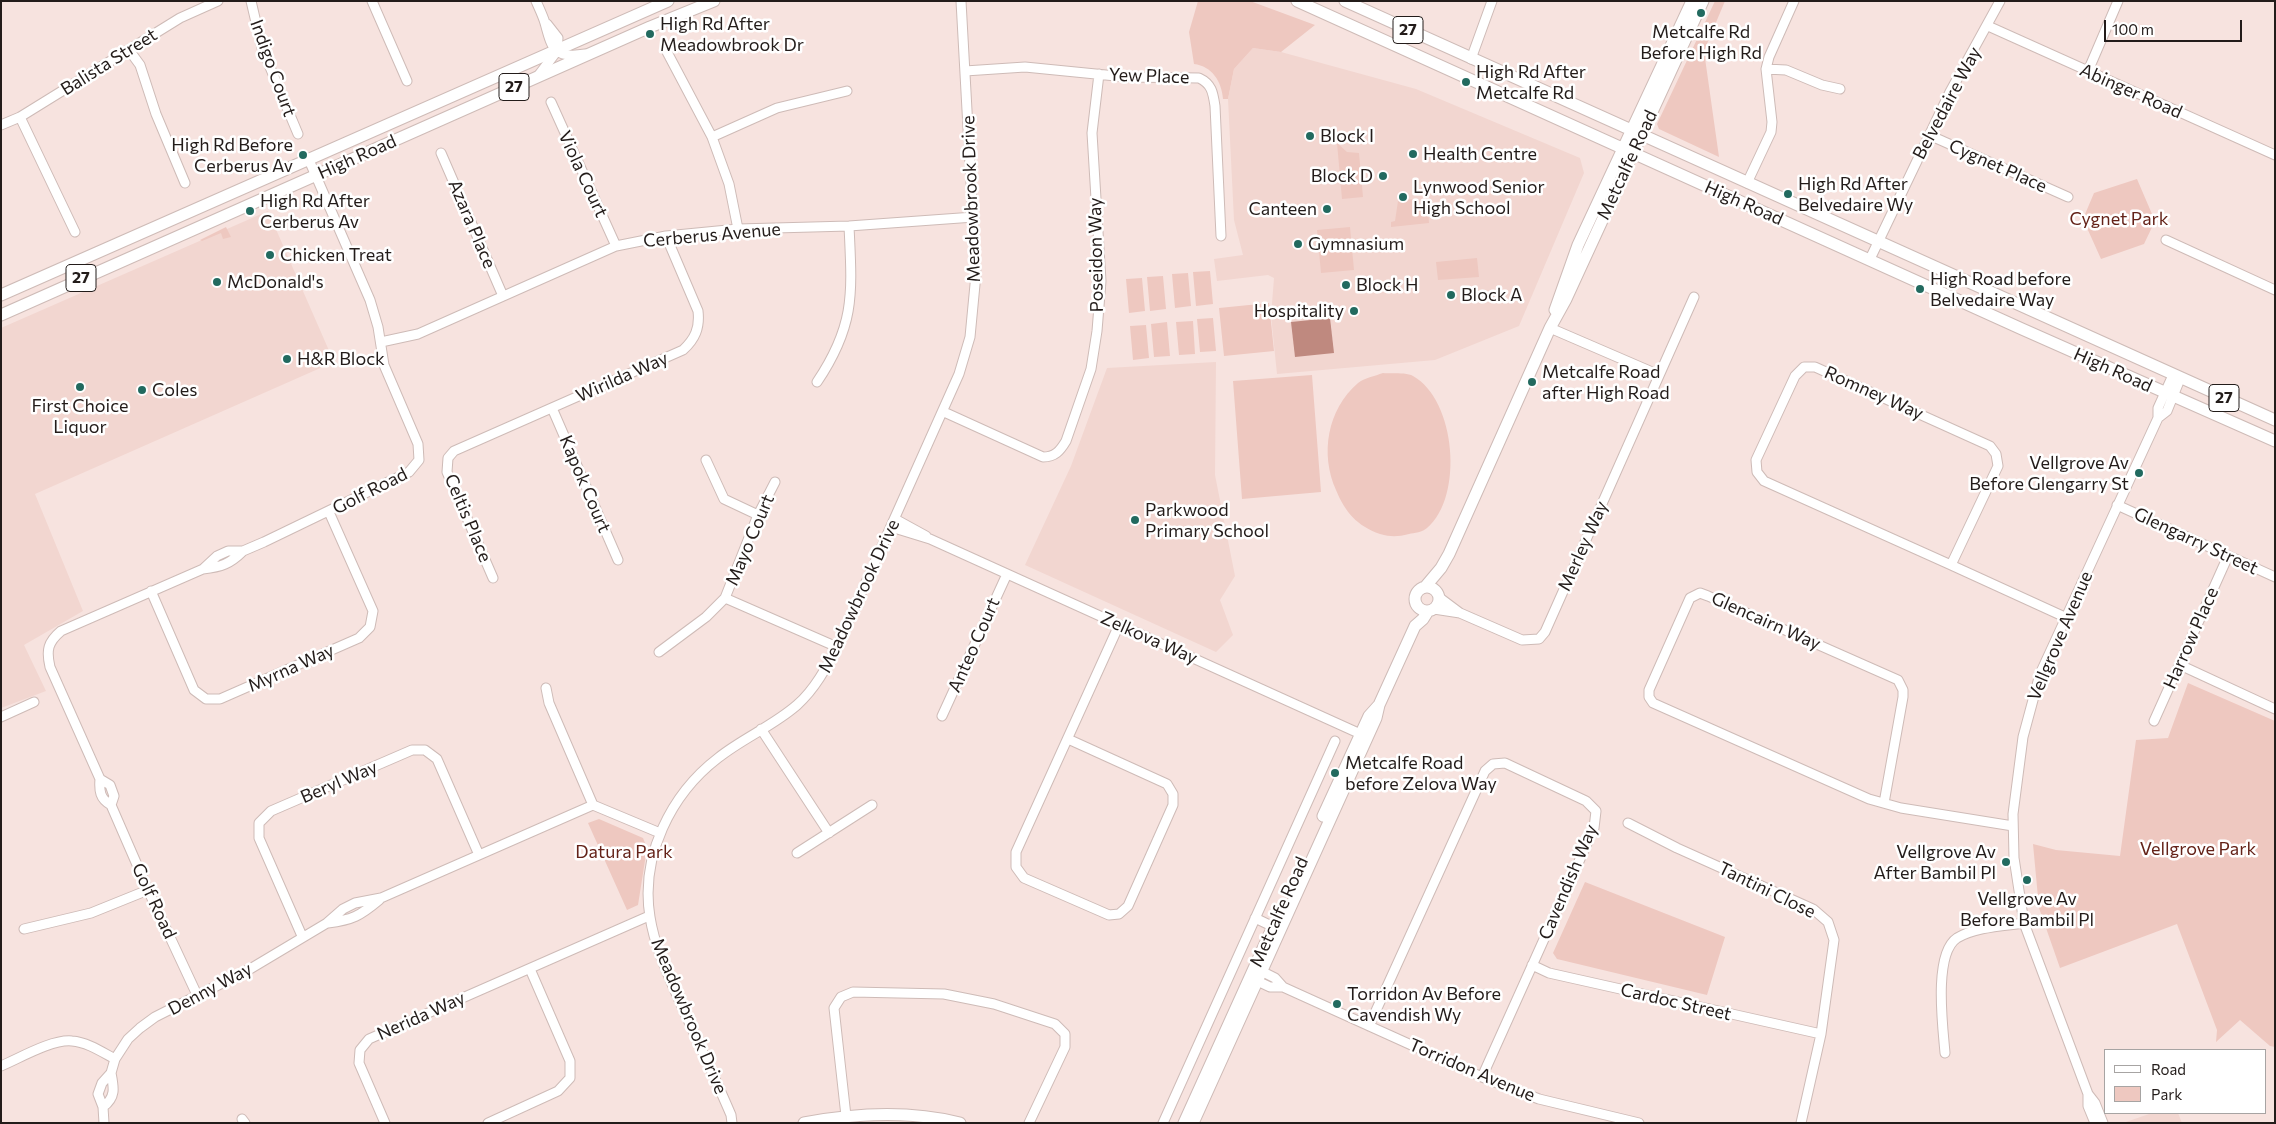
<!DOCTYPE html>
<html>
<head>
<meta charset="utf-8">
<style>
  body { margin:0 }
  #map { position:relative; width:2276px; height:1124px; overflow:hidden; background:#f7e3df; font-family:Commissioner,sans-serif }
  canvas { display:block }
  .frame { position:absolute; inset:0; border:2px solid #231c1a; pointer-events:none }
  .legend { position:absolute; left:2104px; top:1049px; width:162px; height:65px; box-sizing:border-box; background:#fff; border:1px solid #a7a4a3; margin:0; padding:6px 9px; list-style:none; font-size:15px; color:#231c1a }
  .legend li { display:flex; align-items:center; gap:10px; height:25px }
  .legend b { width:25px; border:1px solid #a7a4a3 }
  .scale { position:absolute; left:2104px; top:20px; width:138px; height:22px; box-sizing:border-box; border:2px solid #231c1a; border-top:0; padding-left:6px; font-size:15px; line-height:18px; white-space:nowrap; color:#231c1a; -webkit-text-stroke:4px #fff; paint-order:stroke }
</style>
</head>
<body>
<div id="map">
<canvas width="2276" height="1124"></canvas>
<div class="frame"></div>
<ul class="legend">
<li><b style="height:6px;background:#fff"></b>Road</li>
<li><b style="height:14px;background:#eec8c0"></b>Park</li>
</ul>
<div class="scale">100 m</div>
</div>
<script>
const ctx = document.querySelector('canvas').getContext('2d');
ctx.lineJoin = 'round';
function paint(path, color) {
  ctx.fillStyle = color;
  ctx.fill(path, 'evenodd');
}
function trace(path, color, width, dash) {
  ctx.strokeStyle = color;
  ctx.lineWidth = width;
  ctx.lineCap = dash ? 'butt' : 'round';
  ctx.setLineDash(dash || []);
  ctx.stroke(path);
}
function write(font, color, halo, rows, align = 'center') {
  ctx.font = font + ' Commissioner,sans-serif';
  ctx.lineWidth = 5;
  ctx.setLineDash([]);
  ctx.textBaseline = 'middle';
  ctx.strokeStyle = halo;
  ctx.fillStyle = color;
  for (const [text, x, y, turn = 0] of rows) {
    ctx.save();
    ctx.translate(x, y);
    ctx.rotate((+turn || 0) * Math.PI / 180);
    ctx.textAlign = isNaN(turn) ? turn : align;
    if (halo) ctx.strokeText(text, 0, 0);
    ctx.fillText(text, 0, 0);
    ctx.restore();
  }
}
paint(new Path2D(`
  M1253,48L1281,52L1416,89L1580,158L1584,173L1519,326L1435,360L1277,374L1271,316L1274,278L1268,275L1217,281L1214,259L1243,255L1234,220L1228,99L1234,69Z
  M268,211L334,362L35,494L83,611L24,645L46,691L1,708V328Z
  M1216,362L1215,475L1235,576L1220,600L1233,635L1216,652L1025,565L1071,466L1107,368Z
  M2152,1113H2178L2182,1123H2123Z`), '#f2d6d0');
paint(new Path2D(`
  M1198,1H1250L1315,25L1281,52L1253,48L1234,69L1228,99H1223C1222,82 1212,66 1194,64L1189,32Z
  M1715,1H1725L1704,51L1719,157L1659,129L1657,124Z
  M1337,143L1347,152L1359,153L1363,197L1342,199Z
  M2137,179L2155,221L2144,244L2101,259L2083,219L2094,193Z
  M1413,199L1414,210L1428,209L1429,223L1391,227V222L1395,221L1398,201Z
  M226,227L231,237L223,239L221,233L202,241L200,240Z
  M1350,227L1354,270L1321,273L1317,230Z
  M1477,258L1479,277L1438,280L1436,262Z
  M1210,271L1213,304L1196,306L1193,272Z
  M1188,273L1191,306L1175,308L1172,274Z
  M1163,276L1166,309L1150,311L1147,277Z
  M1142,278L1145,311L1129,313L1126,279Z
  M1269,303L1274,351L1224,356L1219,308Z
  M1213,318L1216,351L1200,352L1197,319Z
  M1193,321L1195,354L1179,355L1176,322Z
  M1167,322L1170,356L1154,357L1151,324Z
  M1146,325L1149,358L1133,360L1130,326Z
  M1383,373C1391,374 1406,372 1413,376C1456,400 1464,497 1427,528C1423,532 1414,533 1409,534C1397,537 1391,537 1380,534C1357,526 1345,512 1336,490C1320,454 1327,410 1358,383C1364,378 1375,376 1383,373Z
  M1312,375L1321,492L1242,499L1233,381Z
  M2188,683L2275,721V1047L2270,1046L2240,1020L2216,1042L2217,1030L2177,924L2060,968L2039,908L2033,844L2056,850L2120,856L2136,740L2168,738Z
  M599,819L643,838L647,848L638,905L627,910L588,823Z
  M1585,882L1725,937L1707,995L1557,959L1553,953Z`), '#eec8c0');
paint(new Path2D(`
  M1330,318L1334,353L1295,357L1291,322Z`), '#bf897f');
const minor = new Path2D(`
  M251,1L262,48L298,134
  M372,1L407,81
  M536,1C539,8 543,16 545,23C552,49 554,59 585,54
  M1988,26L2275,155
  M129,50L140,65L156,114L185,183
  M667,52L712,137L729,184L738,229
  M1471,59L1492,1
  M1766,69L1786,70L1822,85L1840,89
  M965,71L1025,67L1126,77L1199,78C1212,84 1213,93 1215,106L1221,236
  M2088,71L2118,1
  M538,76L557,51L558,38L547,24
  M551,102L616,246
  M20,117L75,232
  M1,125L20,117L180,18L218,1
  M1929,135L2068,197
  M712,137L777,108L847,91
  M441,153L503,296
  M1747,183L1771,132L1772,122L1766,69L1769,57L1794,1
  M2166,240L2275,290
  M1870,259L1950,92L2000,1
  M1550,328L1659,375
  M381,342L418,334L616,246L666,236L738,229L849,226L974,217
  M817,382C856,324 852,292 849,226
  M552,408L618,560
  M944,412L1043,457C1055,457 1060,451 1066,441L1091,369L1097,331L1101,281L1092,133L1099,74
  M2158,418V408L2173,375
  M706,460L724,499L758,515
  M2117,505L2275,577
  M895,519L926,536
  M891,527L930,539L1365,736
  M1951,565L1764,481L1757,472L1756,460L1795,376L1804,367H1815L1990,446L1996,454L1998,466L1951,565L2067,618
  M203,569L217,556L228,551H243L264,542L409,472L419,460L418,444L384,365L378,327L370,300L309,160
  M493,578L447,472L448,458L454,451L683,350C695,339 700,328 698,311L666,236
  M151,591L194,690L206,699H220L359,638L370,627L373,611L329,512
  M725,598L837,647
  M1440,598L1460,613
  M1434,609L1460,613L1522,640L1539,639L1545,632L1694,297
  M659,652L706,617L725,598L758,515L775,482
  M2180,665L2275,709
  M546,688L549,703L593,805L660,833
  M942,716L1007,574
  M1,717L34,702
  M2154,721L2228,556
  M761,729L829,833
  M1068,739L1167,784L1173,794V805L1128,906L1119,914L1109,915L1024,878L1016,867V852L1119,625
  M100,779L110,785L114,796L111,805
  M1884,803L1903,697V690L1898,680L1708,596L1700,593L1690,598L1649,690V697L1653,703L1869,799L1901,808L2013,826
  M1628,823L1677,848L1813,909L1828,922L1834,940L1821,1034L1801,1123
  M797,853L872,805
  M1255,918L1280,930
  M328,923C352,920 360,916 379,900
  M24,929L91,913L148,890
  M302,936L259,838V823L271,811L412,750H425L437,759L479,855
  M1532,965L1549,973L1821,1034
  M1257,969L1275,978L1283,987L1482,1077L1539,1099L1639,1123
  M1253,979L1270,987H1283
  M198,997L148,890L111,805C100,799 99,791 100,779L50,667C46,650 48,642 61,631L203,569C221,567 230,564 243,551
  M1369,1026L1485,771L1493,764L1505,763L1586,801L1596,811L1594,828L1482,1077
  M1945,1053C1943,1028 1933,954 1957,938C1975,927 2003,926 2024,923
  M1,1066C20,1058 52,1039 72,1041C87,1042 102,1052 115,1059
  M2088,1094V1106L2095,1123
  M103,1107C116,1097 114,1088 111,1073
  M846,1116L834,1008L841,997L853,992L944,994L994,1004L1055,1024L1065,1034V1047L1029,1123
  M242,1119L245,1123
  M104,1123L103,1107L98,1094L102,1083L111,1073L115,1059L128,1039L140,1028L155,1017L250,969L327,923L343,909L355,903L381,898L593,805
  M385,1123L359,1063L360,1050L369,1039L649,916
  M488,1123L558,1091L570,1078V1061L530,969
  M732,1123L731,1115C716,1080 699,1044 683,1009C670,979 655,949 650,917C640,856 671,794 718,758C743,738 773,726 797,705C815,689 826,668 837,647L959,374L970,337L976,274L961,1
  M1163,1123L1335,741
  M2103,1123L2095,1103L2088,1094L2024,923L2014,858L2013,814L2023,737L2040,674L2158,418L2167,411L2180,379`);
const major = new Path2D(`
  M1297,1L2022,329L2275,441
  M1345,1L2275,420
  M1,295L668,1
  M1555,310L1578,245L1692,1
  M1,315L650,27L714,1
  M1415 599a12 12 0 1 1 24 0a12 12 0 1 1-24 0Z
  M1425,587L1441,568L1449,554L1550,328L1566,299L1703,1
  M1323,816L1369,716L1378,706
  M804,1123C856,1113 908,1110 960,1123
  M1184,1123L1270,933
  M1193,1123L1376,718L1379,705L1415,626L1423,619L1428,611`);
trace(minor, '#cebbb7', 11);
trace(major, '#cebbb7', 13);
trace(minor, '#fff', 9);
trace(major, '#fff', 11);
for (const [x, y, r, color] of [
  [1701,13,5,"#226a5f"],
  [650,34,5,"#226a5f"],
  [1466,82,5,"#226a5f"],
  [1310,136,5,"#226a5f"],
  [1413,154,5,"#226a5f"],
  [303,155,5,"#226a5f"],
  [1383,176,5,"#226a5f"],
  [1788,194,5,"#226a5f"],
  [1403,197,5,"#226a5f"],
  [1327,209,5,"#226a5f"],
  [250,211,5,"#226a5f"],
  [1298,244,5,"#226a5f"],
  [270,255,5,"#226a5f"],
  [217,282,5,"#226a5f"],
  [1346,285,5,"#226a5f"],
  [1920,289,5,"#226a5f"],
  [1451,295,5,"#226a5f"],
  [1354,311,5,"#226a5f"],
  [287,359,5,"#226a5f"],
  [1532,382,5,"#226a5f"],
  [80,387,5,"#226a5f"],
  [142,390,5,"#226a5f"],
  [2139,473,5,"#226a5f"],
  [1135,520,5,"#226a5f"],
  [1335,773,5,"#226a5f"],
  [2006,862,5,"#226a5f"],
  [2027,880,5,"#226a5f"],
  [1337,1004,5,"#226a5f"]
]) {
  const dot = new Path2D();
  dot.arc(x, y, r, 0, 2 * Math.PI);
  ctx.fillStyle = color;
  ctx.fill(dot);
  trace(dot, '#fff', 2);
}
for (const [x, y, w] of [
  [1408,30,30],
  [514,87,30],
  [81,278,30],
  [2224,398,30]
]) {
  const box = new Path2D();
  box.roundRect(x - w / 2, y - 13.5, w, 27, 4);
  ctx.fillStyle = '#fff';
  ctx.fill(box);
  trace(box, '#231c1a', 1);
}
write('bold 16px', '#231c1a', null, [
  ["27",1408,30],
  ["27",514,87],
  ["27",81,278],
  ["27",2224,398]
]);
write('18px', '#231c1a', '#fff', [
  ["High Rd After",660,24],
  ["Meadowbrook Dr",660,45],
  ["Metcalfe Rd",1701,32,"center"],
  ["Before High Rd",1701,53,"center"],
  ["High Rd After",1476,72],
  ["Metcalfe Rd",1476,93],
  ["Block I",1320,136],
  ["High Rd Before",293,145,"right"],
  ["Cerberus Av",293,166,"right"],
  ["Health Centre",1423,154],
  ["Block D",1373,176,"right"],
  ["High Rd After",1798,184],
  ["Belvedaire Wy",1798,205],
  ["Lynwood Senior",1413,187],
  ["High School",1413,208],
  ["High Rd After",260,201],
  ["Cerberus Av",260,222],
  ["Canteen",1317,209,"right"],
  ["Gymnasium",1308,244],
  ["Chicken Treat",280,255],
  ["High Road before",1930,279],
  ["Belvedaire Way",1930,300],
  ["McDonald's",227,282],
  ["Block H",1356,285],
  ["Block A",1461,295],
  ["Hospitality",1344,311,"right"],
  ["H&R Block",297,359],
  ["Metcalfe Road",1542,372],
  ["after High Road",1542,393],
  ["Coles",152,390],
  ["First Choice",80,406,"center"],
  ["Liquor",80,427,"center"],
  ["Vellgrove Av",2129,463,"right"],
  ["Before Glengarry St",2129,484,"right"],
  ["Parkwood",1145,510],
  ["Primary School",1145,531],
  ["Metcalfe Road",1345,763],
  ["before Zelova Way",1345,784],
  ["Vellgrove Av",1996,852,"right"],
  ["After Bambil Pl",1996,873,"right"],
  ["Vellgrove Av",2027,899,"center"],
  ["Before Bambil Pl",2027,920,"center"],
  ["Torridon Av Before",1347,994],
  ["Cavendish Wy",1347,1015]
], 'left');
write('18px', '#231c1a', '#fff', [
  ["Balista Street",109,62,-32],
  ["Indigo Court",273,68,70],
  ["Yew Place",1149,76,2],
  ["Abinger Road",2131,91,24],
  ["Belvedaire Way",1947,103,-62],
  ["High Road",357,157,-24],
  ["Metcalfe Road",1627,165,-65],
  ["Cygnet Place",1998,166,24],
  ["Viola Court",583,174,65],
  ["Meadowbrook Drive",971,199,-92],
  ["High Road",1744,203,24],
  ["Azara Place",472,224,67],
  ["Cerberus Avenue",712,235,-5],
  ["Poseidon Way",1096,255,-91],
  ["High Road",2113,370,24],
  ["Wirilda Way",622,377,-24],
  ["Romney Way",1874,393,24],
  ["Kapok Court",585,484,67],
  ["Golf Road",370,491,-27],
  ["Celtis Place",468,518,67],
  ["Mayo Court",750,540,-67],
  ["Glengarry Street",2196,541,25],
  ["Merley Way",1583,546,-66],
  ["Meadowbrook Drive",859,596,-65],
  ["Glencairn Way",1766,621,24],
  ["Vellgrove Avenue",2060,636,-67],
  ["Zelkova Way",1149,638,24],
  ["Harrow Place",2191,638,-66],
  ["Anteo Court",974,645,-66],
  ["Myrna Way",291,668,-24],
  ["Beryl Way",339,782,-23],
  ["Cavendish Way",1568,882,-67],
  ["Tantini Close",1767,890,26],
  ["Golf Road",154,901,65],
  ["Metcalfe Road",1279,912,-66],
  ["Denny Way",210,989,-28],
  ["Cardoc Street",1676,1002,13],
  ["Nerida Way",421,1016,-24],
  ["Meadowbrook Drive",689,1016,67],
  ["Torridon Avenue",1472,1070,23]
]);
write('18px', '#642218', '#fff', [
  ["Cygnet Park",2119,219],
  ["Vellgrove Park",2198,849],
  ["Datura Park",624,852]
]);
</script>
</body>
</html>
